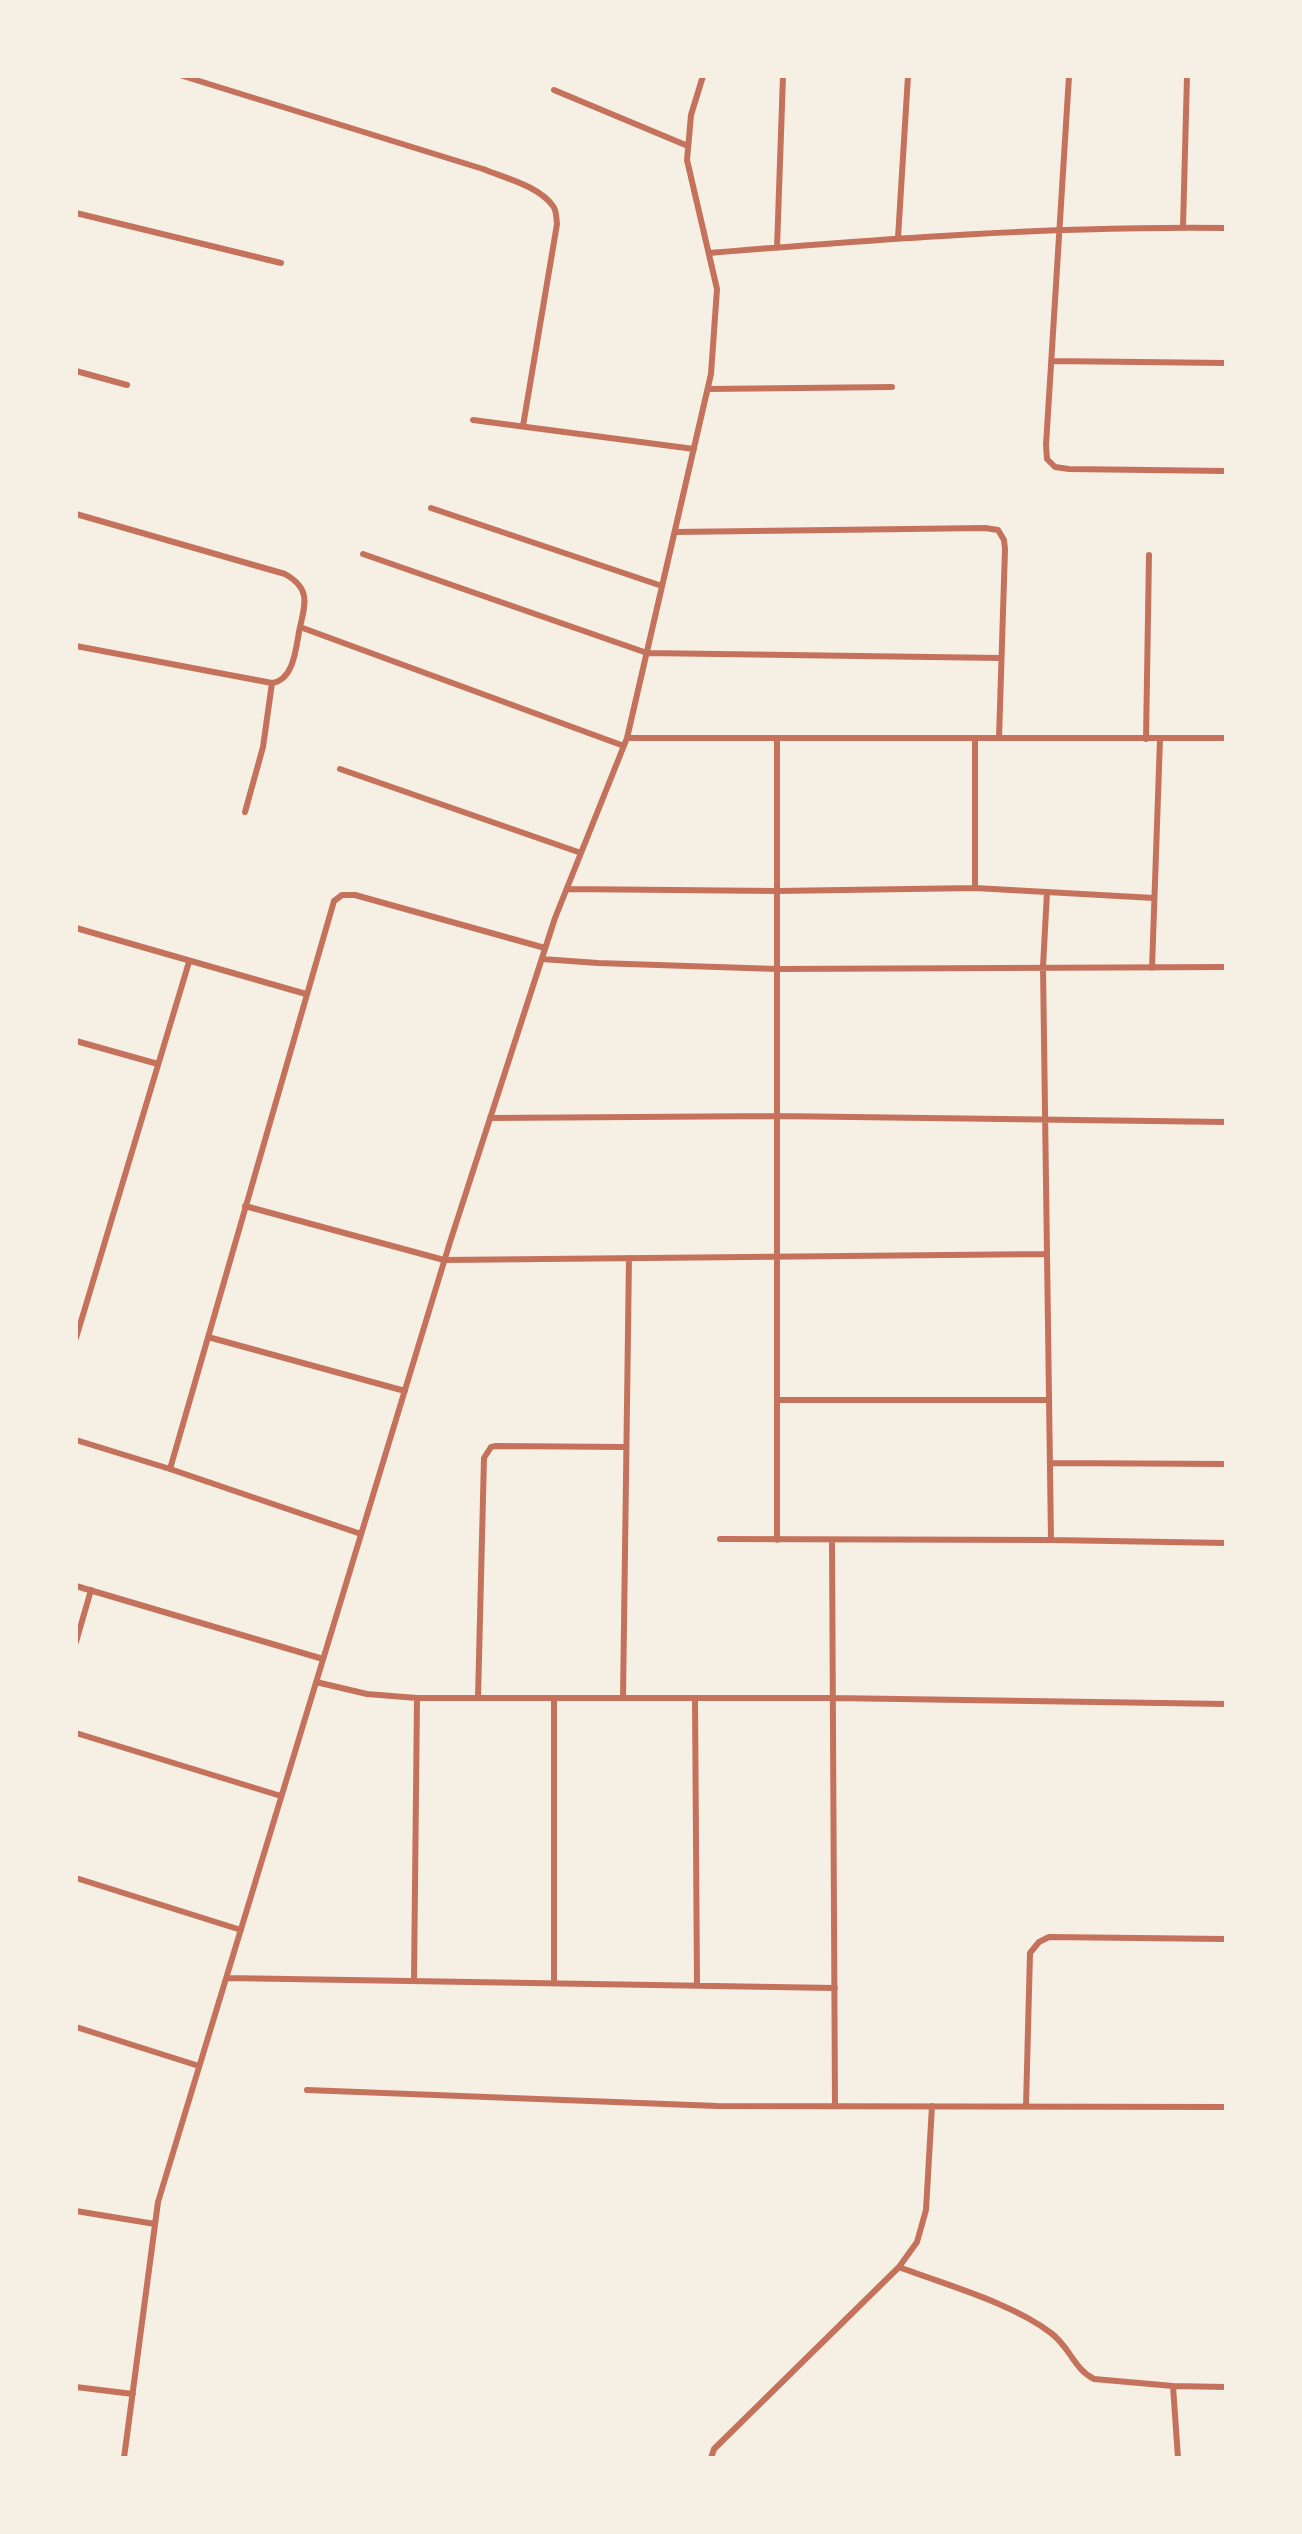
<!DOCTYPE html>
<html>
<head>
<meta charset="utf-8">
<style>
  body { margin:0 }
  #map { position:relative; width:1302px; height:2534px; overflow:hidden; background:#f6efe4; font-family:Poppins,sans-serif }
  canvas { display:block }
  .frame { position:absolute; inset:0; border:78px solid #f6efe4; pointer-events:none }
</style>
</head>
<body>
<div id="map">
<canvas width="1302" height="2534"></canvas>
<div class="frame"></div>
</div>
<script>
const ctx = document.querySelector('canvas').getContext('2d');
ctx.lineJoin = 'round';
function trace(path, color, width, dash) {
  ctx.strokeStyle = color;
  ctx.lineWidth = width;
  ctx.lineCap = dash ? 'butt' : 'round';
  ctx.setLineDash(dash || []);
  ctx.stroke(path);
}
trace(new Path2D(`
  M183,76L483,169C505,178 539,186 553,206C557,211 556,218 557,224L523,426
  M1069,76L1046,445L1047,459L1055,467L1069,469L1226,471
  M554,90L688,146
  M76,213L281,263
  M1183,227L1187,76
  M898,238L908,76
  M777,248L783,76
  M709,253C881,239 1053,226 1226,228
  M1052,361L1226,363
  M76,371L127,385
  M708,389L892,387
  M473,420L694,449
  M431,508L662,586
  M76,514L285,574C310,588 306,602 300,627L624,746
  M675,532L985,528L998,530L1004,540L1005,549L999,738
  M363,554L647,653L1001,658
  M76,646L272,683C295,680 296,645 300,627
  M627,738H1226
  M777,738V1540
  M975,738V888
  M1146,739L1149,555
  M340,769L581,853
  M245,812L263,747L272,683
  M567,889L777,891L975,888L1154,898
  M1047,892L1043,967L1051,1540
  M76,928L306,994
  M542,959L598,963L777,969L1226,967
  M1152,968L1160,739
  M76,1041L158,1064
  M490,1118L777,1116L1226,1122
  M245,1206L444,1260L1047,1254
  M208,1337L405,1391
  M76,1338L189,962
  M777,1400H1049
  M76,1440L170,1469L361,1534
  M1050,1463L1226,1464
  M170,1469L334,901L342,895H355L545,948
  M720,1539L1051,1540L1226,1543
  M832,1540L835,2106
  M76,1586L323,1659
  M76,1642L91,1590
  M316,1682L367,1694L417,1698H833L1226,1704
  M478,1698L484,1458L491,1447L496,1446L626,1447
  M554,1698V1983
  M623,1698L629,1258
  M695,1698L697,1985
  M76,1733L281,1796
  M76,1878L241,1930
  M227,1978L835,1988
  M414,1981L417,1698
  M76,2027L199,2066
  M307,2090L717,2106L1226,2107
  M1026,2106L1030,1953L1039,1942L1049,1937L1226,1939
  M76,2211L155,2224
  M899,2267C946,2285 1012,2303 1051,2333C1070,2347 1073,2368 1094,2379L1173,2386
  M76,2387L133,2394
  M124,2458L158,2202L450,1242L555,918L627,738L711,374L717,289L687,160L691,115L703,76
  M711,2458L714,2449L899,2267L917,2242L926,2210L932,2106
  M1178,2458L1173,2386L1226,2387`), '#c5725c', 6);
</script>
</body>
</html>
